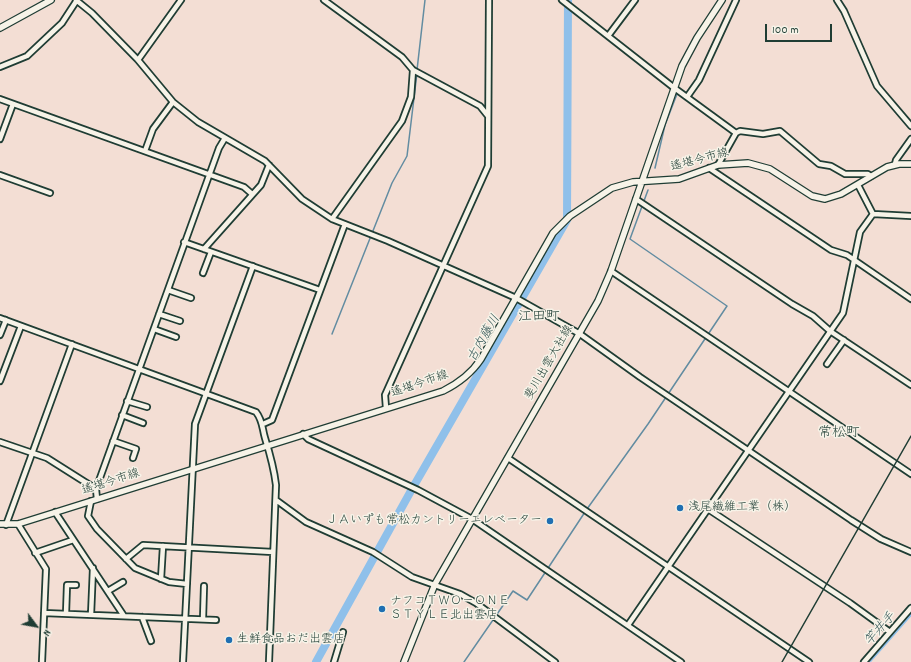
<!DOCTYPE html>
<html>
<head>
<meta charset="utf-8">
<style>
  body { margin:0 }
  #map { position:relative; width:911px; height:662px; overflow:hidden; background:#f3ded4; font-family:Dekko,sans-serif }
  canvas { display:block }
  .north { position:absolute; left:16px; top:606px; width:40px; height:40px; -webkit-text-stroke:3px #f7f3e8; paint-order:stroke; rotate:122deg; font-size:11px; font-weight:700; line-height:16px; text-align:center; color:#1f3d34 }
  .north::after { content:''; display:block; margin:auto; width:14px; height:18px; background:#1f3d34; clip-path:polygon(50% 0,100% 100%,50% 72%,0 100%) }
  .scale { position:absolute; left:765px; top:24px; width:67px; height:18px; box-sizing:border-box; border:2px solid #1f3d34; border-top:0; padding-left:5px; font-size:12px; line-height:14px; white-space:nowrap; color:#1f3d34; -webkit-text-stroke:3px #f7f3e8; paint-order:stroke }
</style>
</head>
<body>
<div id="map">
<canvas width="911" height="662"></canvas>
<div class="north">N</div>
<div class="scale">100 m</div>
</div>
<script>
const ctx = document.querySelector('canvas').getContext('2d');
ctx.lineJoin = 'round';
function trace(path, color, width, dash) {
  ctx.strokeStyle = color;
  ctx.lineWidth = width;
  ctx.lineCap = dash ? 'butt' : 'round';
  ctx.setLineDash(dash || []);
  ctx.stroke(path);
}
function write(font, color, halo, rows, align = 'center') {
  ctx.font = font + ' Dekko,"Klee One",sans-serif';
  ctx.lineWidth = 3;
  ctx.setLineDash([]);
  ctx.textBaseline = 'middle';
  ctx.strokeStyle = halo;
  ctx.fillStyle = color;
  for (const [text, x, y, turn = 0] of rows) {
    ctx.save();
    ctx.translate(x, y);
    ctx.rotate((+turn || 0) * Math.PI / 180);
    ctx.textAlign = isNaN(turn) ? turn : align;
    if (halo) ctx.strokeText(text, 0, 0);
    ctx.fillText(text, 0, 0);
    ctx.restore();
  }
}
trace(new Path2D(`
  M568,8L669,87
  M417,70L425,0
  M655,168L665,125L677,94
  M332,334L392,183L407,156L417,73
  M587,509L648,424L727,306L630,239L648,190
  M464,662L513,591L527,600L585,512`), '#628ca1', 1.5);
trace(new Path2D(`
  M868,662L911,613`), '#8fc0ea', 4.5);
trace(new Path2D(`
  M316,662L412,489L567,220L568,0`), '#8fc0ea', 8);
const minor = new Path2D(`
  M76,0L92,13L138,60L173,102L198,122L265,161L302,199L332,219L388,241L516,298L580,334L640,377L851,520L881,539L911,552
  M324,0L402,57L413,70L480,106L488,116
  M562,0L673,87L736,133L740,131L763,134L780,131L819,164L831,166L845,174H868L871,176
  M837,0L844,11L877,86L911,126
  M608,36L635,0
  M138,60L181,0
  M0,67L27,56L62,23L77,0
  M687,97L699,80L736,0
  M0,99L244,187L252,194
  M0,139L13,104
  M145,151L153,129L173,102
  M895,164L896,160L911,139
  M718,165L736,133
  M709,168L831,250L847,255L911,299
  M0,175L50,193
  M636,199L792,304L813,316L830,331L911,385
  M873,214L911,216
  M332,219L402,121L411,97L413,70
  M184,242L320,290
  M204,249L261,185L269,165
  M611,271L911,474
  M203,273L211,252
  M168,290L191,298
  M159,314L180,321
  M0,318L256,412C263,421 262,428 265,438C270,454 274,468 276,485L269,662
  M154,329L176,337
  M0,335L6,320
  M827,364L844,340
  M0,381L21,326
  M127,401L147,407
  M386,408L385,395L488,166L489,0
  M122,415L143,423
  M263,424L272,420L345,224
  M303,434L308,439L418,490L472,519L681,662
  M113,441L136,449L133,458
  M0,442L47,458L96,489
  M508,458L809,662
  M97,499L96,489L219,148L225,138
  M276,500L306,522L373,552L412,577L460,594L476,603L555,662
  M91,501L88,516L97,529L135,568L169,582L187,584
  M708,509L850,603L890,632
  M55,512L124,616
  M18,524L46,569L42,662
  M6,525L72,344
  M35,553L73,540
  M126,559L143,545L273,552
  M161,579L163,546
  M108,591L123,582
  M44,613L216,620
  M66,614L67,585H76
  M91,615L93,568
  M142,617L151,641
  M203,619L204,586
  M628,625L843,313L860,232L873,214L858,185
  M183,662L195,424L253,266
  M334,662L343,632
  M864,662L911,608`);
const major = new Path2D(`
  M0,28L51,0
  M0,524H18L443,391C459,383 471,374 481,359L553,233L570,216L612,188L633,182L679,179L718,165L748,163L770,169L812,196L825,199L841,194L887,167L899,164H911
  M404,662L435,584L598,301L611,271L682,66L697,38L722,0`);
trace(minor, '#1f3d34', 8);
trace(major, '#1f3d34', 8);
trace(minor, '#f7f3e8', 4.5);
trace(major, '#f7f3e8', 5.5);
trace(new Path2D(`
  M782,662L911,436`), '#1f3d34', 1.5);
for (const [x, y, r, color] of [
  [680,508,4,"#1f6fb2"],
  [550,521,4,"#1f6fb2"],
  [382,609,4,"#1f6fb2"],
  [229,640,4,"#1f6fb2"]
]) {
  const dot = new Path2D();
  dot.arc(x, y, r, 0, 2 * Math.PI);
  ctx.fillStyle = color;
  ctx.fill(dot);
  trace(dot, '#f7f3e8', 1.5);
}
write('12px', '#1f3d34', '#f7f3e8', [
  ["遙堪今市線",700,161,-15],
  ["斐川出雲大社線",550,363,-60],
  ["遙堪今市線",420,385,-19],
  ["遙堪今市線",111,483,-18]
]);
write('12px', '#1f3d34', '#f7f3e8', [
  ["浅尾繊維工業（株）",688,508],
  ["ＪＡいずも常松カントリーエレベーター",542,521,"right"],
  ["ナフコＴＷＯ－ＯＮＥ",390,602],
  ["ＳＴＹＬＥ北出雲店",390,616],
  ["生鮮食品おだ出雲店",237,640]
], 'left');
write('italic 13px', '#355758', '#f7f3e8', [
  ["古内藤川",485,339,-60],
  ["竿井手",881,630,-48]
]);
write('14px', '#1f3d34', '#f7f3e8', [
  ["江田町",539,318],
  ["常松町",839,434]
]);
</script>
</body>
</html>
